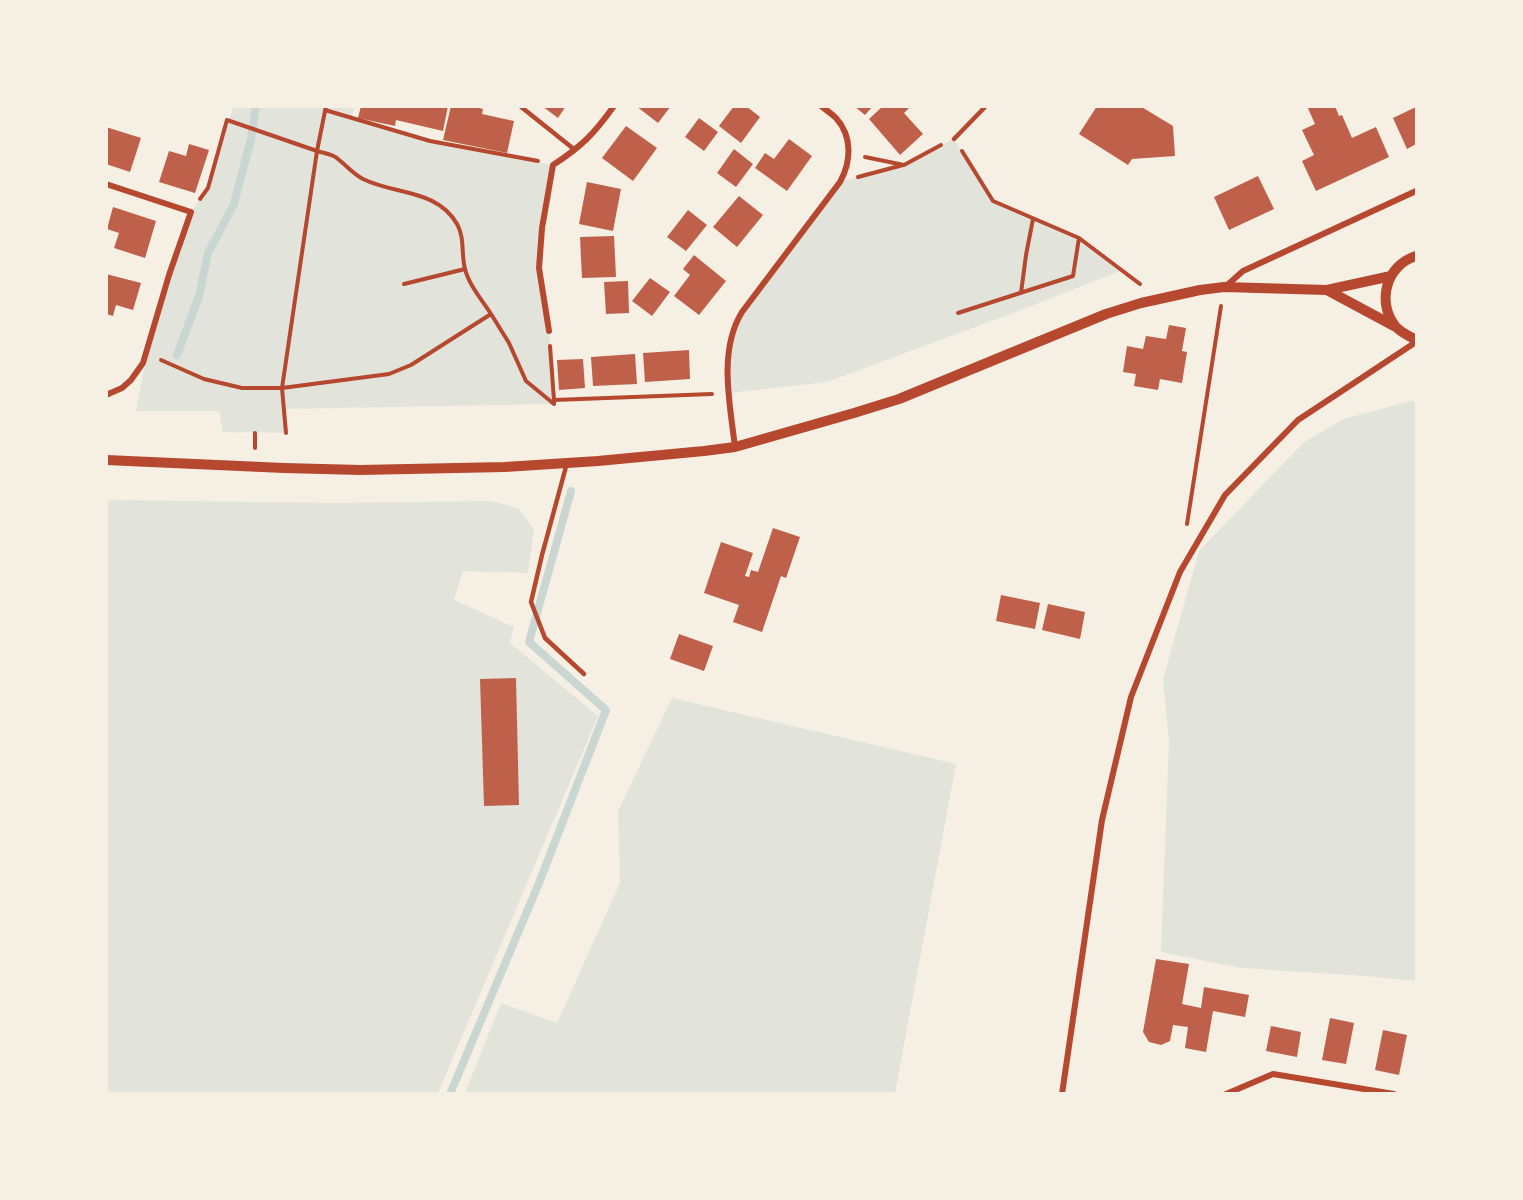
<!DOCTYPE html>
<html>
<head>
<meta charset="utf-8">
<style>
  body { margin:0 }
  #map { position:relative; width:1523px; height:1200px; overflow:hidden; background:#f6efe4; font-family:Montserrat,sans-serif }
  canvas { display:block }
  .frame { position:absolute; inset:0; border:108px solid #f6efe4; pointer-events:none }
</style>
</head>
<body>
<div id="map">
<canvas width="1523" height="1200"></canvas>
<div class="frame"></div>
</div>
<script>
const ctx = document.querySelector('canvas').getContext('2d');
ctx.lineJoin = 'round';
function paint(path, color) {
  ctx.fillStyle = color;
  ctx.fill(path, 'evenodd');
}
function trace(path, color, width, dash) {
  ctx.strokeStyle = color;
  ctx.lineWidth = width;
  ctx.lineCap = dash ? 'butt' : 'round';
  ctx.setLineDash(dash || []);
  ctx.stroke(path);
}
paint(new Path2D(`
  M233,107H354L352,117L429,141L553,165L539,268L549,331L554,404L285,409L286,433L223,432L219,411H136L147,353L191,212L208,188Z
  M954,139L993,201L1079,238L1122,270L1021,310L827,382L728,393L729,350L735,323L840,182L904,165Z
  M1410,401L1416,402V981L1365,976L1241,968L1161,952L1169,742L1163,679L1199,551L1304,442L1344,419Z
  M107,500L335,503L490,501L518,508L534,529L528,573L463,571L454,600L514,627L510,643L598,716L438,1093L107,1094Z
  M672,698L956,764L895,1093H465L501,1003L557,1023L620,883L618,811Z`), '#e2e4dc');
trace(new Path2D(`
  M177,355L199,296L208,253L234,204L251,139L256,106
  M450,1094L539,883L606,710L529,642L571,491`), '#c9d6d2', 8);
paint(new Path2D(`
  M361,106H448L443,131L396,120L395,126L358,118Z
  M451,106H472L483,109L482,114L514,121L507,153L443,140Z
  M542,106H566L558,118Z
  M636,106H671L658,123Z
  M734,106H746L760,117L741,143L719,126Z
  M854,106H873L865,115Z
  M883,106H911L904,113L923,134L900,155L869,119Z
  M1097,106H1140L1173,126L1175,156L1132,159L1128,165L1079,134Z
  M1307,106H1335L1339,116L1342,115L1352,138L1376,127L1389,157L1316,191L1302,161L1314,155L1302,130L1315,124Z
  M1416,107V144L1407,149L1393,118Z
  M699,118L718,132L704,151L685,137Z
  M626,126L657,148L633,181L602,158Z
  M106,127L141,138L130,172L106,164Z
  M789,139L812,156L787,191L755,168L765,153L774,159Z
  M189,144L209,150L195,193L159,182L169,151L186,156Z
  M734,149L753,164L736,187L717,173Z
  M1258,176L1274,209L1229,230L1214,197Z
  M587,182L621,189L613,231L579,224Z
  M739,196L763,215L737,247L713,227Z
  M113,207L156,221L145,258L114,248L119,233L107,229Z
  M688,210L707,225L686,251L667,237Z
  M614,236L616,277L582,278L580,237Z
  M694,255L726,281L699,315L674,296L690,275L683,269Z
  M106,274L141,283L133,310L116,305L113,316L106,314Z
  M650,278L670,292L652,316L632,301Z
  M628,281L629,313L606,314L604,282Z
  M1169,325L1186,328L1182,351L1187,352L1182,383L1160,379L1158,390L1134,386L1136,374L1123,372L1127,346L1143,349L1146,336L1166,339Z
  M689,350L690,379L645,382L643,353Z
  M635,354L637,384L593,386L591,357Z
  M583,359L585,388L559,390L557,360Z
  M773,528L800,537L786,578L781,576L762,632L733,622L739,605L704,593L721,542L753,553L745,576L749,577L751,570L758,572Z
  M1001,595L1040,603L1035,629L996,621Z
  M1048,604L1085,612L1080,639L1042,630Z
  M679,634L713,646L704,671L670,659Z
  M516,678L519,805L484,806L480,679Z
  M1156,959L1189,964L1182,1004L1201,1008L1204,987L1249,995L1245,1017L1213,1011L1206,1052L1185,1048L1188,1027L1173,1025L1170,1041L1161,1045L1149,1042L1143,1032Z
  M1330,1018L1354,1023L1346,1064L1322,1060Z
  M1271,1026L1301,1032L1297,1057L1266,1051Z
  M1383,1030L1407,1035L1399,1075L1375,1070Z`), '#bf614a');
trace(new Path2D(`
  M325,110L430,141L538,161
  M962,151L993,201L1079,238L1140,284
  M865,157L904,165L941,145
  M858,177L903,165
  M404,284L465,269
  M1021,293L1026,255L1033,219
  M958,313L1073,276L1079,238
  M491,314L509,343L526,381L554,404V400L712,394
  M550,346L554,400
  M161,360L204,379L242,388H282L317,151L227,120L208,188L200,199
  M286,433L282,388L389,374L411,365L491,314C482,300 469,285 465,269C461,254 465,238 457,224C437,189 395,195 363,179C353,174 347,166 338,159C333,154 323,153 317,151L326,106
  M255,448V433
  M1187,524L1221,306`), '#b5482f', 4);
trace(new Path2D(`
  M520,106L575,150
  M954,139L986,106
  M567,463L542,555L531,602L545,638L584,674`), '#b5482f', 4.5);
trace(new Path2D(`
  M106,184L191,212L169,275L143,363L131,380L122,388L106,395
  M1225,287L1243,271L1416,191
  M549,331L539,268L542,228L553,165C581,147 594,134 614,106
  M735,447C730,404 718,351 742,312L840,182C851,162 853,137 836,118C832,114 826,110 821,106
  M1062,1094L1102,820L1131,697L1180,572L1225,495L1298,420L1416,342
  M1226,1094L1273,1074L1394,1094`), '#b5482f', 6);
trace(new Path2D(`
  M1416,256C1386,265 1376,303 1396,327C1402,333 1409,336 1416,340
  M1327,290L1394,326
  M106,460L284,468L360,470L505,467L598,461L704,451L735,447L854,413L899,399L1106,314L1141,303L1200,290L1224,287L1327,290L1391,276`), '#b5482f', 10);
</script>
</body>
</html>
